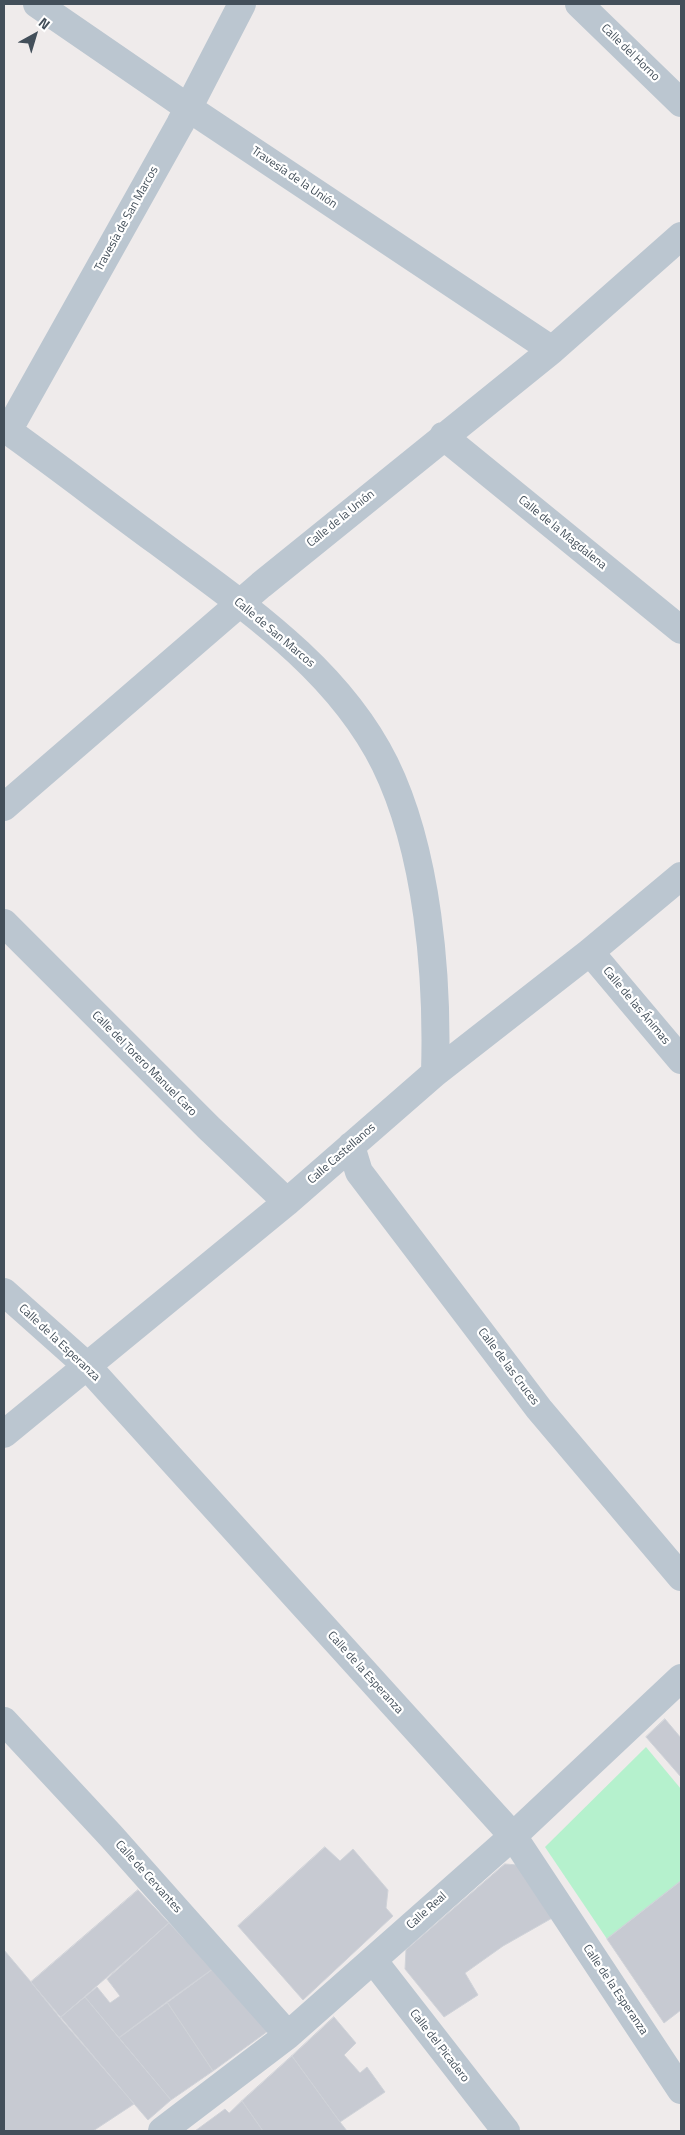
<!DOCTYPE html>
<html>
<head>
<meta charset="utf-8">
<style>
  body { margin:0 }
  #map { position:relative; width:685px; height:2135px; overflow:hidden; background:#efebeb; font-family:"Titillium Web",sans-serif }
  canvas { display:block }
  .frame { position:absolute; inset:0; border:5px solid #434f5a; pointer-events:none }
  .north { position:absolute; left:10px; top:10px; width:50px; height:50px; -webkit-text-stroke:4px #fff; paint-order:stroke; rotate:39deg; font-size:14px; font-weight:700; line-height:20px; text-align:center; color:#434f5a }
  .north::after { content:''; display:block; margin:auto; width:18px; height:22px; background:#434f5a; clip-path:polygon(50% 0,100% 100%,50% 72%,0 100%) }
</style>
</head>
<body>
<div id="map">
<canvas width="685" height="2135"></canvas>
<div class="frame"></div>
<div class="north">N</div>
</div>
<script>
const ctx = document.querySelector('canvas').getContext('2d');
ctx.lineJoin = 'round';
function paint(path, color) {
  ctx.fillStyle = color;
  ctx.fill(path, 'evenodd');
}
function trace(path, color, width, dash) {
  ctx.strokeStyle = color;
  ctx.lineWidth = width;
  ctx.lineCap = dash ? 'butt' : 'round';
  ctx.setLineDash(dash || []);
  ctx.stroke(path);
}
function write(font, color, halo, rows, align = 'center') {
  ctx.font = font + ' "Titillium Web",sans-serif';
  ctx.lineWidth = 4.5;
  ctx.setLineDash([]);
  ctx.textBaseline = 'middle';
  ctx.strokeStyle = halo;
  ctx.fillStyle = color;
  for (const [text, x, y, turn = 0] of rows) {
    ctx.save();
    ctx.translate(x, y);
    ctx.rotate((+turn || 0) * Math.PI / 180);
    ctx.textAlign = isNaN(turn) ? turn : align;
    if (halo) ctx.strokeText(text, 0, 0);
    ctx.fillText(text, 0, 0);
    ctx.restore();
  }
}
paint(new Path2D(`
  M646,1747L681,1789V1881L607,1939L545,1847Z`), '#b5f1cd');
const building = new Path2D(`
  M665,1719L681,1738V1777L646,1737Z
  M325,1847L340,1861L353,1849L388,1890L386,1908L393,1916L303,2000L238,1926Z
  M505,1864L518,1865L554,1917L503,1946L465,1973L478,1995L444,2017L405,1969L406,1950Z
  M681,1881V2010L664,2023L607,1939Z
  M138,1890L169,1923L60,2018L31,1982Z
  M169,1923L213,1969L119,2038L85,1997L97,1987L110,2003L120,1996L107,1979Z
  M4,1950L134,2104L93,2131H4Z
  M213,1969L268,2031L213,2071L167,2002Z
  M85,1997L171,2100L148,2120L60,2018Z
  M167,2002L213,2071L171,2100L119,2038Z
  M334,2017L356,2043L344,2055L360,2073L367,2067L385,2092L340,2122L292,2056Z
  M292,2056L340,2122L347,2131H263L242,2101Z
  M242,2101L263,2131H195L225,2109L229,2113Z`);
paint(building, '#c7cad2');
trace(building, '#cfd2d8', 1);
trace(new Path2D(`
  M37,4L187,107L552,350
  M579,4L681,103
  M4,428C56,465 106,504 158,542C242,605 337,667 385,764C428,852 438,976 435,1073
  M8,431L180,124L242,4
  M443,436L681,630
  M4,807L261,585L552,350L681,236
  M4,923L209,1128L287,1202
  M590,952L681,1060
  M351,1146L359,1172L539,1409L681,1577
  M4,1292L86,1365L513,1836L681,2090
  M4,1434L287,1202L435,1073L590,952L681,876
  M4,1721L111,1836L288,2035
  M373,1960L506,2131
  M162,2131L288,2035L513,1836L681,1678`), '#bbc6d0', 28);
write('12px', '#434f5a', '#fff', [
  ["Calle del Horno",630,53,44],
  ["Travesía de la Unión",294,178,34],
  ["Travesía de San Marcos",127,219,-61],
  ["Calle de la Unión",341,519,-39],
  ["Calle de la Magdalena",562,533,39],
  ["Calle de San Marcos",274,633,40],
  ["Calle de las Ánimas",636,1006,50],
  ["Calle del Torero Manuel Caro",144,1064,45],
  ["Calle Castellanos",342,1154,-41],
  ["Calle de la Esperanza",59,1343,43],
  ["Calle de las Cruces",508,1367,53],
  ["Calle de la Esperanza",365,1673,48],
  ["Calle de Cervantes",148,1877,48],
  ["Calle Real",427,1911,-42],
  ["Calle de la Esperanza",615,1990,56],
  ["Calle del Picadero",439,2046,52]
]);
</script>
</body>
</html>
